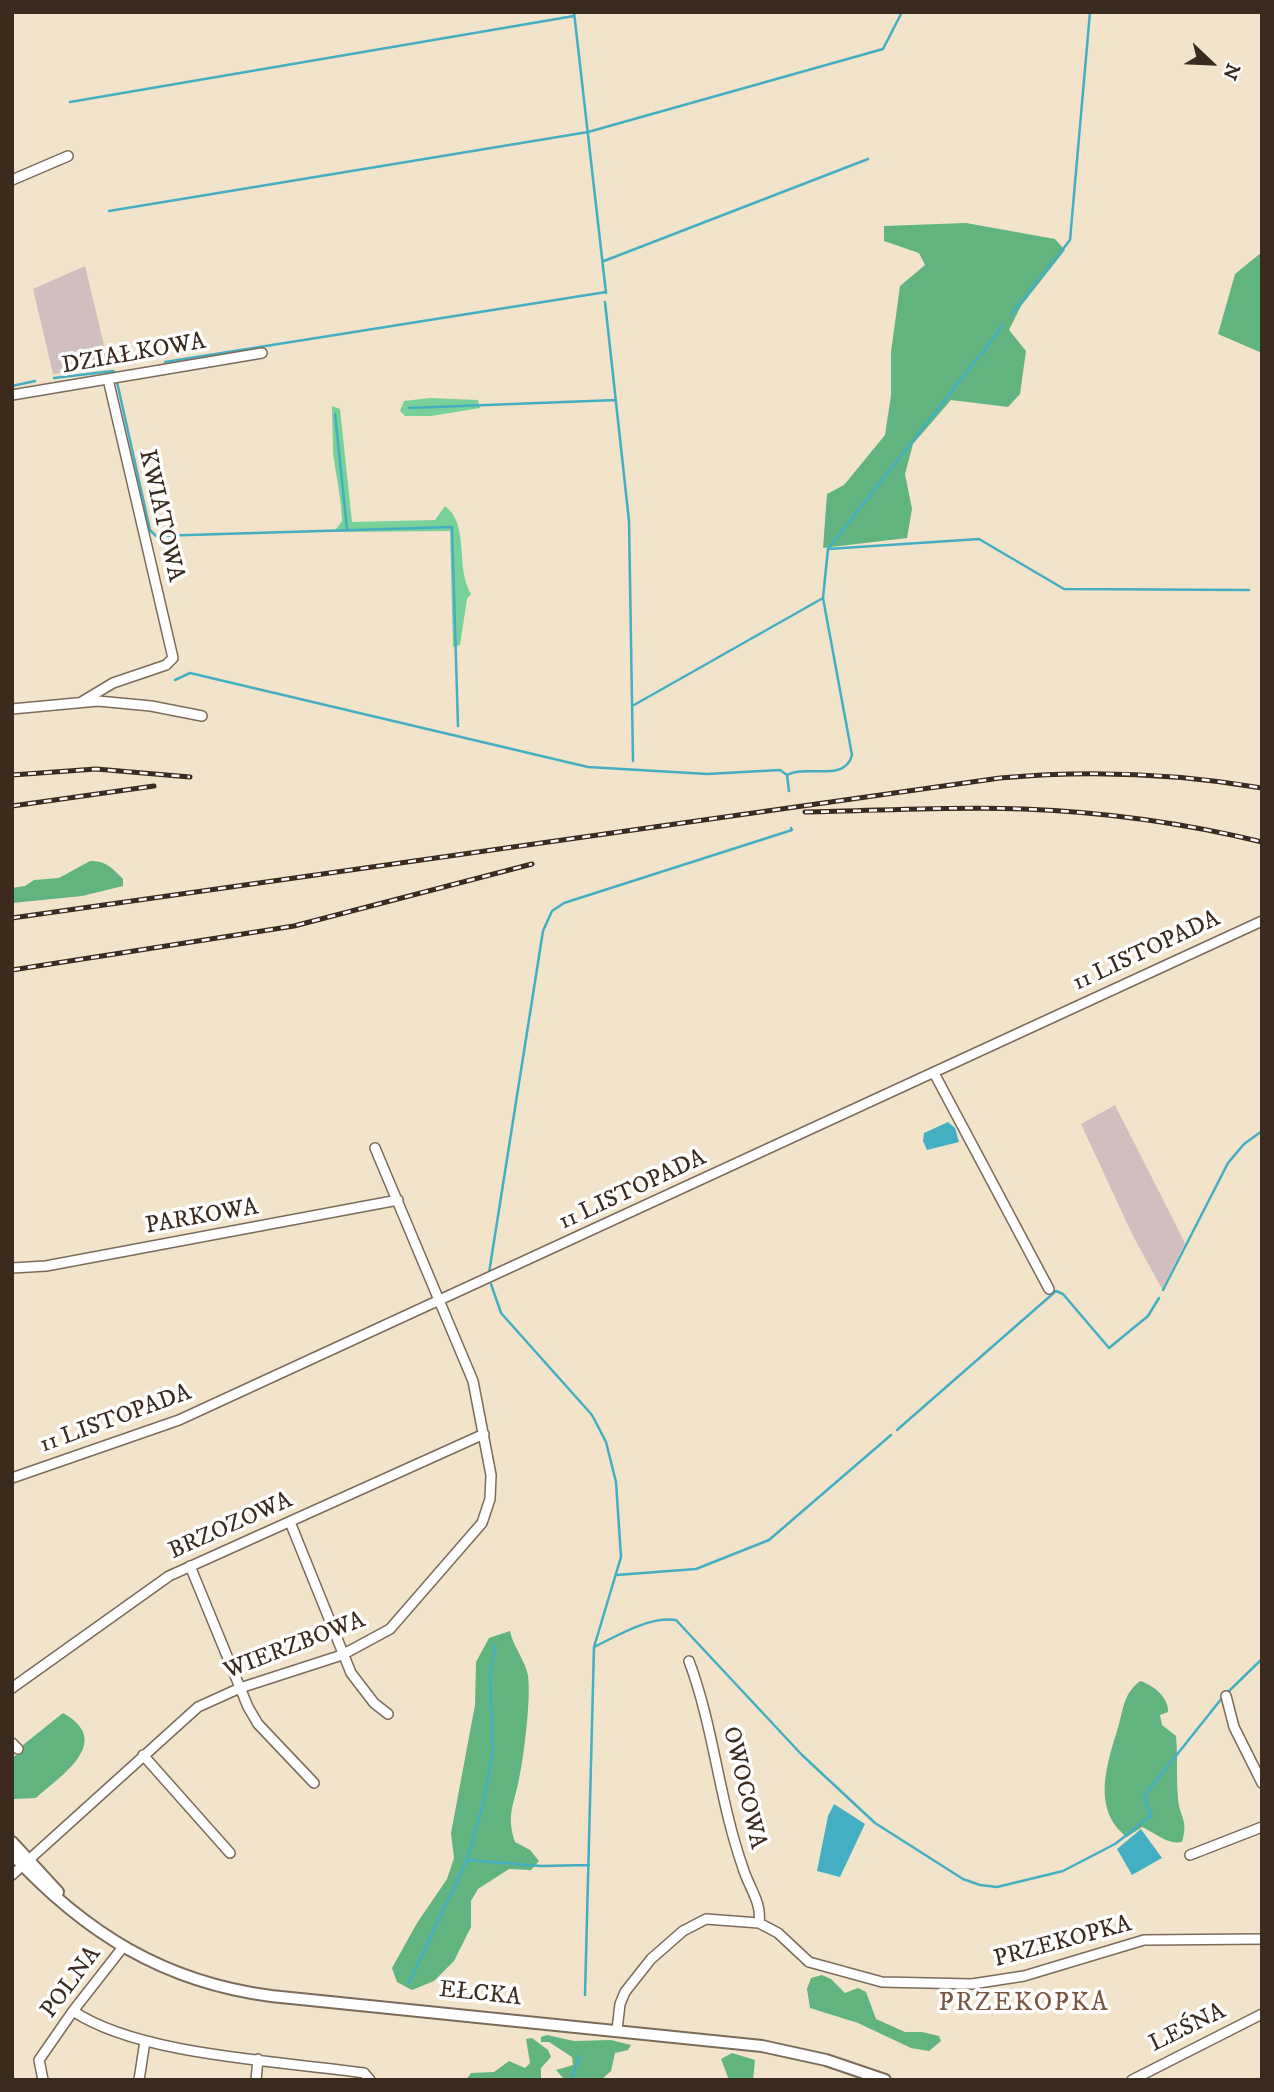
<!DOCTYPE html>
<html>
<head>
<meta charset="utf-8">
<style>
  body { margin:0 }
  #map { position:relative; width:1274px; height:2092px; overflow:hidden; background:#f1e4ca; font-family:"IM FELL DW Pica",serif }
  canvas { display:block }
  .frame { position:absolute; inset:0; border:14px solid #3b2a1e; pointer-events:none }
  .north { position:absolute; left:1176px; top:28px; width:70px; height:70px; -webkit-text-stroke:5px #fff; paint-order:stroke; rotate:113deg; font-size:19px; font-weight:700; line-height:28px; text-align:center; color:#3b2a1e }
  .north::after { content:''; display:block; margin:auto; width:24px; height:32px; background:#3b2a1e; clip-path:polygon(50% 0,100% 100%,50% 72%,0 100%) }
</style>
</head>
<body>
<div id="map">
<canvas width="1274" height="2092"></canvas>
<div class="frame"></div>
<div class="north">N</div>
</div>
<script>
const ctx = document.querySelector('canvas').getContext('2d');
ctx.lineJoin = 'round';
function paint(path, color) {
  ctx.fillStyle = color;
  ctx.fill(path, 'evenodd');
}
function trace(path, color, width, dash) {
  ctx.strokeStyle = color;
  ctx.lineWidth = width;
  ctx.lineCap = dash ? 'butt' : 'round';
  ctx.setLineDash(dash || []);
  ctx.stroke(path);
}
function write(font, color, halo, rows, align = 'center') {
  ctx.font = font + ' "IM FELL DW Pica",serif';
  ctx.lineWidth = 7;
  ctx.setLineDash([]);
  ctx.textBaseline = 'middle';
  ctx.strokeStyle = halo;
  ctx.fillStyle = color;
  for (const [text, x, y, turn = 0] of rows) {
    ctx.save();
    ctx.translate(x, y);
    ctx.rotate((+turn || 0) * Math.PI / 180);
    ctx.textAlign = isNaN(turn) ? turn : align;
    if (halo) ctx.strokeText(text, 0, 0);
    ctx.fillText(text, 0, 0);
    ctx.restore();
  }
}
paint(new Path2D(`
  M85,266L109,366L53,374L33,289Z
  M1115,1105L1185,1243L1162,1289L1132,1234L1081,1124Z`), '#d1bfbf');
paint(new Path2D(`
  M430,398L478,400L480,408L431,416H405L400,411L404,401Z
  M332,406L340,409L352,522L435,520L445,506C470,524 455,569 471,594L467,599L460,645L453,647L450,531L334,532L342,521L341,505L333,453Z`), '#77d198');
paint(new Path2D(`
  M966,223L1055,239L1065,250L1021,306L1009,330L1026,351L1020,394L1008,407L951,400L913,444L905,474L912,509L907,538L823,548L827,494L844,485L885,435L891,395V352L900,286L925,265L919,253L884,241V226Z
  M1262,252V353L1218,334L1235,274Z
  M90,861C106,860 113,869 123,879V886L82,896L12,903V888L25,886L34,880L59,878Z
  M510,1631C513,1647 526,1661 528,1676C531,1699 524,1756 519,1779C514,1805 506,1815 515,1842L530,1850L539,1861L531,1870L509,1869L478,1889L471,1901V1927L454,1961L434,1981L412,1990L397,1982L392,1968L417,1923L447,1879L454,1858L451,1833L475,1705L476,1662L489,1638Z
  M1140,1681C1153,1685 1169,1697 1168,1712L1160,1715L1162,1725L1176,1736C1178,1757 1176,1779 1178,1798C1179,1817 1189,1819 1182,1842C1167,1845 1156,1833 1142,1827L1127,1837C1090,1808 1108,1762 1119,1724C1124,1706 1124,1694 1140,1681Z
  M63,1713C115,1742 60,1776 36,1798L14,1799L12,1757L21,1753L23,1745Z
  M822,1975L831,1979L845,1993L858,1988L866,1992L876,2019L905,2032H922L939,2036L941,2041L929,2051L911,2048L858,2023L810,2008L807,1989L811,1978Z
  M547,2035L574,2041L611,2040L631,2045L628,2050L615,2053L611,2071L601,2080H565L556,2070L573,2065L572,2057L549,2042H541V2037Z
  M532,2038L548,2050L551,2057L541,2068V2080H466L471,2073L494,2072L509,2061L525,2068L530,2063L526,2039Z
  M732,2053L755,2060L753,2080H729L721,2059Z`), '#61b380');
paint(new Path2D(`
  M948,1122L955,1128L959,1142L927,1150L923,1141L924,1133Z
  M834,1804L865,1824L840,1877L817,1871L828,1816Z
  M1141,1829L1162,1858L1132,1875L1117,1849Z`), '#44afc2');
trace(new Path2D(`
  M574,12L606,293
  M70,102L574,16
  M109,211L588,132L883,49L902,12
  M604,261L868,159
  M605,302L629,521L633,761
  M1012,314L1070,240L1090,12
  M165,362L606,292
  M54,378L113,371L115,373
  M117,382L150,530L156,536L452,527L458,726
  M12,386L35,381
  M409,408L616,400
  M335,414L347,529
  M828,549L979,539L1064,589L1249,590
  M175,680L190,673L588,767L707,774L780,770L787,775C806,764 845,783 852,755L823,598L828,549L1003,326
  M634,705L823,598
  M787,775L789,791
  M489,1273L543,931L552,911L564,903L792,830L791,828
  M491,1284L501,1313L592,1415L606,1442L616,1482L621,1557L594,1647L585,1995
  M1163,1290L1228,1163L1244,1144L1262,1131
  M897,1430L1056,1291L1063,1294L1109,1348L1148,1316L1159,1298
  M616,1575L696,1569L769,1540L891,1435
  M594,1647C617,1636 649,1616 676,1620L802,1755L875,1823L963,1879L980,1885L997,1887L1063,1871L1115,1844L1151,1816L1144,1796L1222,1698
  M1229,1691L1262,1659
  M467,1860L541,1866L589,1865
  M409,1983L467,1860L483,1805L493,1751L490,1677L495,1646
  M571,2080L580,2056`), '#44afc2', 2.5);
const minor = new Path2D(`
  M12,180L68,156
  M12,395L262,353
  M83,701L113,683L166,665L173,658L108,379
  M12,709L98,701L151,706L202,716
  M934,1073L1049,1289
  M12,1268L46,1266L398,1200
  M12,1478L179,1420L1262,921
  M290,1522L351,1673L374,1703L388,1714
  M190,1566L248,1707L258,1724L314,1783
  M689,1661C714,1728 719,1800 743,1868C749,1888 762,1902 759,1923
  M12,1688L169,1576L484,1434
  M1226,1696L1234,1727L1262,1783
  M12,1743L18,1749
  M143,1755L230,1853
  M1190,1855L1262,1827
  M12,1875L198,1707L240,1688L342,1655L390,1629L482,1523L490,1499L491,1475L473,1381L375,1148
  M73,2011C140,2056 282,2061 364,2073L370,2080
  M617,2030L620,2004L625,1992L651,1959L683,1931L706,1919L759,1923L778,1933L809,1962L882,1982L972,1984L1024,1976L1144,1940L1262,1939
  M43,2080L39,2060L73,2011L123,1947
  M139,2080L145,2041
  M256,2080L258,2059
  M1132,2080L1262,2014`);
const major = new Path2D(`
  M12,1842L58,1892
  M12,1854C85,1933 164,1982 271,1996L762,2046L826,2060L885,2080`);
trace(minor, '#7b6b5a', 12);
trace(major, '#7b6b5a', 14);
trace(minor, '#fff', 9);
trace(major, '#fff', 10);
const rail = new Path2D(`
  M12,775L96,769L190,777
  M12,806L154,786
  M805,812C878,811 951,806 1024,809C1104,812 1184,823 1262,842
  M12,918L1000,778C1088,770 1174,773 1262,788
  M12,970L294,926L532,864`);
trace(rail, '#3b2a1e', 5);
trace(rail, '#fff', 2.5, [8]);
write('24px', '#3b2a1e', '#fff', [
  ["DZIAŁKOWA",134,355,-10],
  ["KWIATOWA",160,516,77],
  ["11 LISTOPADA",1147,952,-25],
  ["11 LISTOPADA",633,1191,-25],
  ["PARKOWA",202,1218,-10],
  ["11 LISTOPADA",116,1420,-20],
  ["BRZOZOWA",231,1527,-24],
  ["WIERZBOWA",295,1647,-21],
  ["OWOCOWA",743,1788,77],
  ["PRZEKOPKA",1063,1943,-15],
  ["POLNA",72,1983,-53],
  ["EŁCKA",480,1995,6],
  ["LEŚNA",1188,2029,-26]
]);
ctx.letterSpacing = '2px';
write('26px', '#7b5641', '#fff', [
  ["PRZEKOPKA",1024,2005]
]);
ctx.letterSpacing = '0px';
</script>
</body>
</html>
